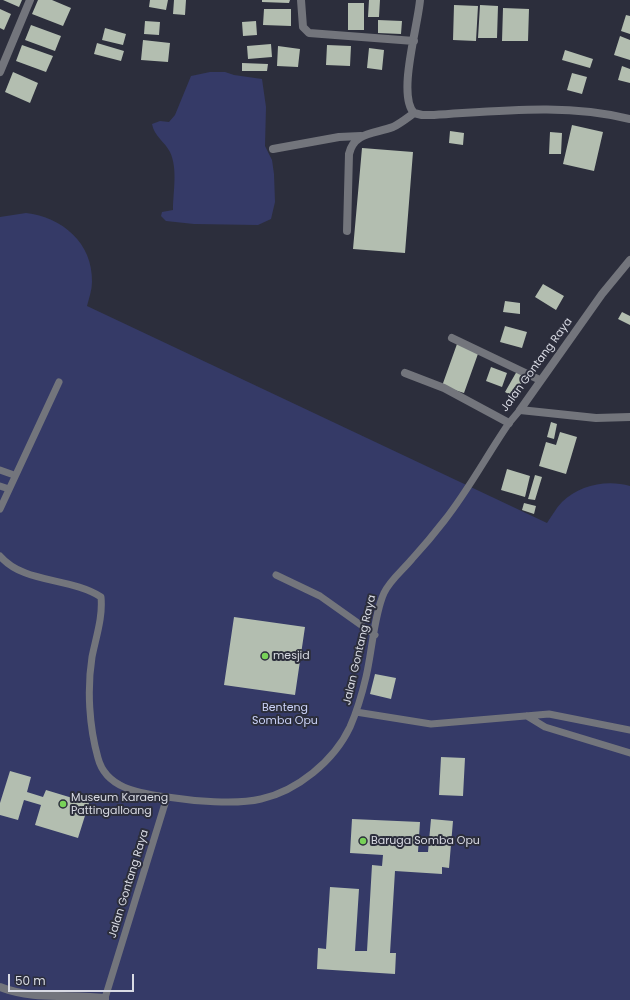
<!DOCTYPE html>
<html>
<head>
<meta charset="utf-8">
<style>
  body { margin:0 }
  #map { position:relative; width:630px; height:1000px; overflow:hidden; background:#2c2e3c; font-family:Poppins,sans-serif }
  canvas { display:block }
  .scale { position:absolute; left:8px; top:974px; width:126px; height:18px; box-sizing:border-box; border:2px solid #d9dbe4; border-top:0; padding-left:5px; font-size:12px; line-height:14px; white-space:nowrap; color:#d9dbe4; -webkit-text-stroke:3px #2c2e3c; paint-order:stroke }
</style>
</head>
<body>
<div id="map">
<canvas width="630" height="1000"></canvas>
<div class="scale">50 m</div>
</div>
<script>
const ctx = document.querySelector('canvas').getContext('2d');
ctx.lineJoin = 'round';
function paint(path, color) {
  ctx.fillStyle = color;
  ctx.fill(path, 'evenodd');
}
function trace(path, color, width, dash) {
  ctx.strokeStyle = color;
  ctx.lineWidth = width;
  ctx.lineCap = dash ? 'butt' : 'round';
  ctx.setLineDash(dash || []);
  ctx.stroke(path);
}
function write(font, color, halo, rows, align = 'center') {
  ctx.font = font + ' Poppins,sans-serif';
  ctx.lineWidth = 4;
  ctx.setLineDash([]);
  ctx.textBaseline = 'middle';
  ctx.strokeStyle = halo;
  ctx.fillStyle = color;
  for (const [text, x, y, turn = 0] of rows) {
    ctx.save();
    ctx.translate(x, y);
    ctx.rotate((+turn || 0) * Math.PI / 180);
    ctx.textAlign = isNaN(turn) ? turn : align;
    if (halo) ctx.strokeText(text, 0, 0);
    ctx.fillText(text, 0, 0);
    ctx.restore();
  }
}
paint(new Path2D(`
  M210,72H225L234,75L262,79L266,107L265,146L272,160L274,174L275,202L271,219L258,225L194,224L166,221L161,216L162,212L173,210C173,192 178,169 170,152C165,142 154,136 152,124L160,121L169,122L175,115L191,76Z
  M26,213C62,217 93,243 92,282C92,290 89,298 87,306L547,523C552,516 556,508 562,502C579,485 607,479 630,486V1000H0V217Z`), '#353a67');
paint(new Path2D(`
  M3,0H22L19,7Z
  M38,0H52L71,8L63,26L32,14Z
  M150,0H168L166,10L149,7Z
  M174,0H186L185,15L173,14Z
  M262,0H290L289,3L262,2Z
  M369,0H380L379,17H368Z
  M348,3H364V30H348Z
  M454,5L478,6L476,41L453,40Z
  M480,5L498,6L497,38H478Z
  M503,8L529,9L528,41H502Z
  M0,9L11,14L4,30L0,28Z
  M264,9H291V26L263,25Z
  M626,15L630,16V34L621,31Z
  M378,20L402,21L401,34L378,33Z
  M145,21L160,22L159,35L144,34Z
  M256,21L257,35L243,36L242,22Z
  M31,25L61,36L55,51L25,40Z
  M105,28L126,34L123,45L102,40Z
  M620,36L630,40V60L614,55Z
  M143,40L170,43L168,62L141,60Z
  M97,43L124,51L121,61L94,54Z
  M271,44L272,57L248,59L247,46Z
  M22,45L53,56L46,72L16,61Z
  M327,45L351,46L350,66L326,65Z
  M278,46L300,49L298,67L277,66Z
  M369,48L384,50L382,70L367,68Z
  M565,50L593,59L590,68L562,60Z
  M242,63L268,64L267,71H242Z
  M622,66L630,69V83L618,80Z
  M13,72L38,83L30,103L5,92Z
  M572,73L587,77L582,94L567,90Z
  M572,125L603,132L594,171L563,164Z
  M450,131L464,133L463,145L449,143Z
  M550,132L562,133L561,154H549Z
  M362,148L413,152L405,253L353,249Z
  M543,284L564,296L556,310L535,297Z
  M505,301L520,303V314L503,312Z
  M622,312L630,316V325L618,319Z
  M505,326L527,332L522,348L500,342Z
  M457,344L479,351L464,393L442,386Z
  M491,367L507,373L502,387L486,381Z
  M517,371L526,376L514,397L505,392Z
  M551,422L557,424L554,439L547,437Z
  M560,432L577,437L566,474L539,466L546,442L556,445Z
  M507,469L530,476L525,497L501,490Z
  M535,475L542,477L535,500L528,499Z
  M524,503L536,506L534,514L522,510Z
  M234,617L305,627L295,695L224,685Z
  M375,674L396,678L391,699L370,694Z
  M441,757L465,758L463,796L439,795Z
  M10,771L31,777L27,792L43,797L46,790L89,803L78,838L35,825L41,805L24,800L18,820L0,815V803Z
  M352,819L420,822L418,852H428L431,819L453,821L449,868L442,867V874L395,871L390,953H396L395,974L317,969L318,948L326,949L330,887L359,889L355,951H367L372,865L382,866L383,855L350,853Z`), '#b3beb0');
trace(new Path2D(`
  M0,470L14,475
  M0,486L9,489
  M0,509L59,382
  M0,556C24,584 70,577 101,597C103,617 96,637 92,657C87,689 89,726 98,758C106,789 140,793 167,797C193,801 236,805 261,799C297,791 334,761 350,727C357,711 362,694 366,677C372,652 374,615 384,593C390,580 403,570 412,559C423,547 434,534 444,521C468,491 487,455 509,423L520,410
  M276,575L320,596L375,635
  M356,712L431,724L549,714L630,730
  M527,716L545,727L630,753
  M105,998L167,797`), '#73757c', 7);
trace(new Path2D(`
  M301,0L303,27L309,33L414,41
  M420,0C418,26 397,95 414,113L422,115H434C500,111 566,103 630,119
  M0,72L30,0
  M273,149L339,137L361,136
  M347,231L349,154C354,132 374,134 393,127C401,123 407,118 414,113
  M630,260L602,294L520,410L596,418L630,417
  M452,338L540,380
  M405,373L444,388L509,423
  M0,987C32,1000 71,994 105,998V1000`), '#73757c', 8);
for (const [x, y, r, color] of [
  [265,656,4,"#78d258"],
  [63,804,4,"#78d258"],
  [363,841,4,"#78d258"]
]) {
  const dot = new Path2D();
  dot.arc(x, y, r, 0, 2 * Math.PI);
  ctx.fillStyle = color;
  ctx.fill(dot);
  trace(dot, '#2c2e3c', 1.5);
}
write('11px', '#d9dbe4', '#2c2e3c', [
  ["Jalan Gontang Raya",537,365,-54],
  ["Jalan Gontang Raya",360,650,-77],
  ["Jalan Gontang Raya",129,884,-73]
]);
write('11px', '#d9dbe4', '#2c2e3c', [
  ["mesjid",273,656],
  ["Museum Karaeng",71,798],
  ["Pattingalloang",71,811],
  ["Baruga Somba Opu",371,841]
], 'left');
write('11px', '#ccd3f8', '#2c2e3c', [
  ["Benteng",285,708],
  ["Somba Opu",285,721]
]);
</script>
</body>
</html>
